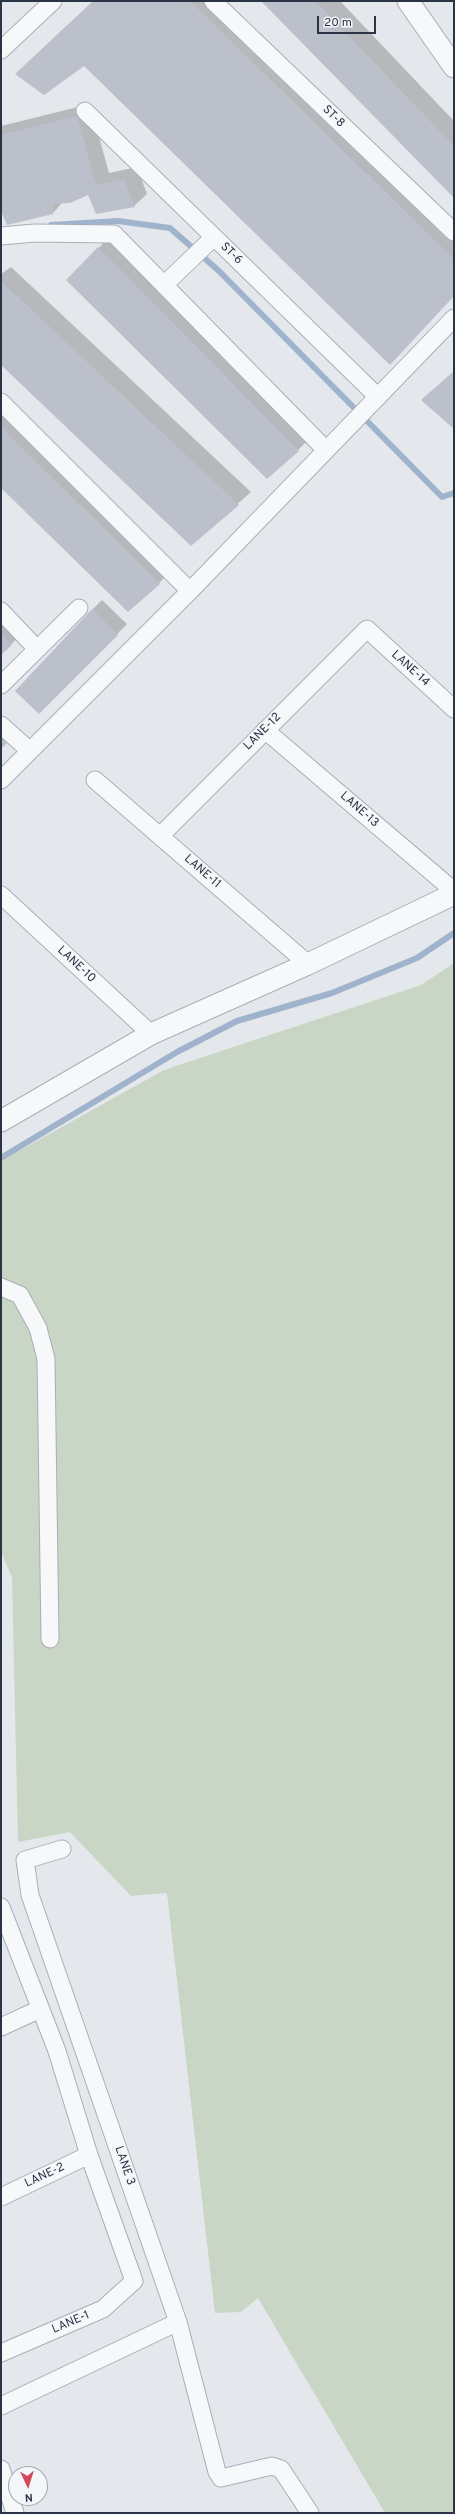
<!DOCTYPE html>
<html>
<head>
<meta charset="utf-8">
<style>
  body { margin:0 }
  #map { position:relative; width:455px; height:2514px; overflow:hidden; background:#e4e7ec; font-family:Overpass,sans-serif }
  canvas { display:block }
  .frame { position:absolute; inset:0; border:2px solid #2b3445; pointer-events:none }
  .north { position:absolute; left:8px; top:2466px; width:40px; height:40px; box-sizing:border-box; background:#f4f6f9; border:1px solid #a4a8b1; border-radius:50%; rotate:176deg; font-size:11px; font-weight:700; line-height:16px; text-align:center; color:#2b3445 }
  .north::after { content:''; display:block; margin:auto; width:14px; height:18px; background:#d1495b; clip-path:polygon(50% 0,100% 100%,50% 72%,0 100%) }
  .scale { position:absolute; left:317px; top:16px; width:59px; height:18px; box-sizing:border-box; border:2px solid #2b3445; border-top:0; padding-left:5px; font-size:12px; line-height:14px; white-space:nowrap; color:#2b3445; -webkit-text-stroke:3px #f4f6f9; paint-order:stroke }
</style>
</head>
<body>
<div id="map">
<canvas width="455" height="2514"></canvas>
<div class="frame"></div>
<div class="north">N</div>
<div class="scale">20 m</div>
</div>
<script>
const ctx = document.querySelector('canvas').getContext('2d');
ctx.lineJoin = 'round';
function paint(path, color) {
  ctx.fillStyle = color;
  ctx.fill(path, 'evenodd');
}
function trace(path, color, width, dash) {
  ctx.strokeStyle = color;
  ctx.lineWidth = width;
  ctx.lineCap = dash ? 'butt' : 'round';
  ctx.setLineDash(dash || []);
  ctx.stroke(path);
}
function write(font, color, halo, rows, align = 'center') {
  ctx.font = font + ' Overpass,sans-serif';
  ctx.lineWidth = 3;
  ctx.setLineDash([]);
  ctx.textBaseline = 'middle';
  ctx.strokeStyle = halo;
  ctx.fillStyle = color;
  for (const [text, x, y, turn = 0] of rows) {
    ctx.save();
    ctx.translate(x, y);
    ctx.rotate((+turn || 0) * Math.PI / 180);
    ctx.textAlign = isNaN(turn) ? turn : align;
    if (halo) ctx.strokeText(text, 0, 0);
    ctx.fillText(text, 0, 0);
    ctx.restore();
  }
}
paint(new Path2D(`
  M454,963V2513H385L258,2298L241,2312L215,2313L167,1893L131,1896L70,1832L18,1842L12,1577L1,1552V1161L164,1070L421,985Z`), '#c9d6c5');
paint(new Path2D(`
  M94,1H215L454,234V295L84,65Z
  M263,1H340L454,121V197Z
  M90,104L109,173L137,167L147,194L134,206L88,194L63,202L53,213L1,208V126Z
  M111,235L310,438L298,450L68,280Z
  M11,267L251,492L191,545L1,364V274Z
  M1,402L171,571L159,583L1,487Z
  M102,600L127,624L39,713L92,610Z
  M1,608L24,632L1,654Z
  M1,721L16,733L1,747Z`), '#0003');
trace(new Path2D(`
  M51,225L118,221L170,228L219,271L442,497L454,493
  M1,1158L177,1052L237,1021L332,993L417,958L454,933`), '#9fb4cc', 6);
paint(new Path2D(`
  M93,1H190L454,259V296L390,365L84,66L44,95L15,74Z
  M261,1H315L454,146V198Z
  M77,116L96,185L124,179L135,207L96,214L88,195L70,203L53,204V214L7,225L1,211V135Z
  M98,247L299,451L267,479L66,280Z
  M1,281L239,505L191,546L1,365Z
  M454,371V429L421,400Z
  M1,427L160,584L128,612L1,488Z
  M92,609L118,635L39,714L15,691Z
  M1,634L12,645L1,655Z
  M1,739L7,743L1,749Z`), '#bbc0ca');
const minor = new Path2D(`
  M213,1L454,232
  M1,50L53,1
  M85,111L378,397
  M1,236L35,233L114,234L326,450
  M164,285L214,237
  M1,402L190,591
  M1,611L37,649
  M1,685L79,608
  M1,725L30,751
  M265,730L454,891
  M1,780L190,591L454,318
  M95,780L308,964
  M160,836L367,629L454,709
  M1,895L151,1034
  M1,1287L20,1295L38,1328L46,1359L50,1639
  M1,1907L57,2051L89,2155L134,2281L103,2309L1,2353
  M1,2027L40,2009
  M1,2197L89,2155
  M178,2322L217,2472L221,2478L272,2466L281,2469L310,2513
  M1,2406L178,2322L30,1895L25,1860L62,1849
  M1,2469L15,2513`);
const tertiary = new Path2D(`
  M408,1L454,67
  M1,1121L151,1034L308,964L454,894`);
trace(minor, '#a9aeb7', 19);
trace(tertiary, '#a9aeb7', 23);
trace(minor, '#f7f8fa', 17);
trace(tertiary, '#f7f8fa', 21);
write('12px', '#2b3445', '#f4f6f9', [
  ["ST-8",333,117,44],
  ["ST-6",231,254,44],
  ["LANE-14",410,669,42],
  ["LANE-12",263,732,-45],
  ["LANE-13",359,810,41],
  ["LANE-11",202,872,41],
  ["LANE-10",76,965,43],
  ["LANE 3",124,2166,71],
  ["LANE-2",45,2176,-25],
  ["LANE-1",71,2323,-23]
]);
</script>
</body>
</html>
